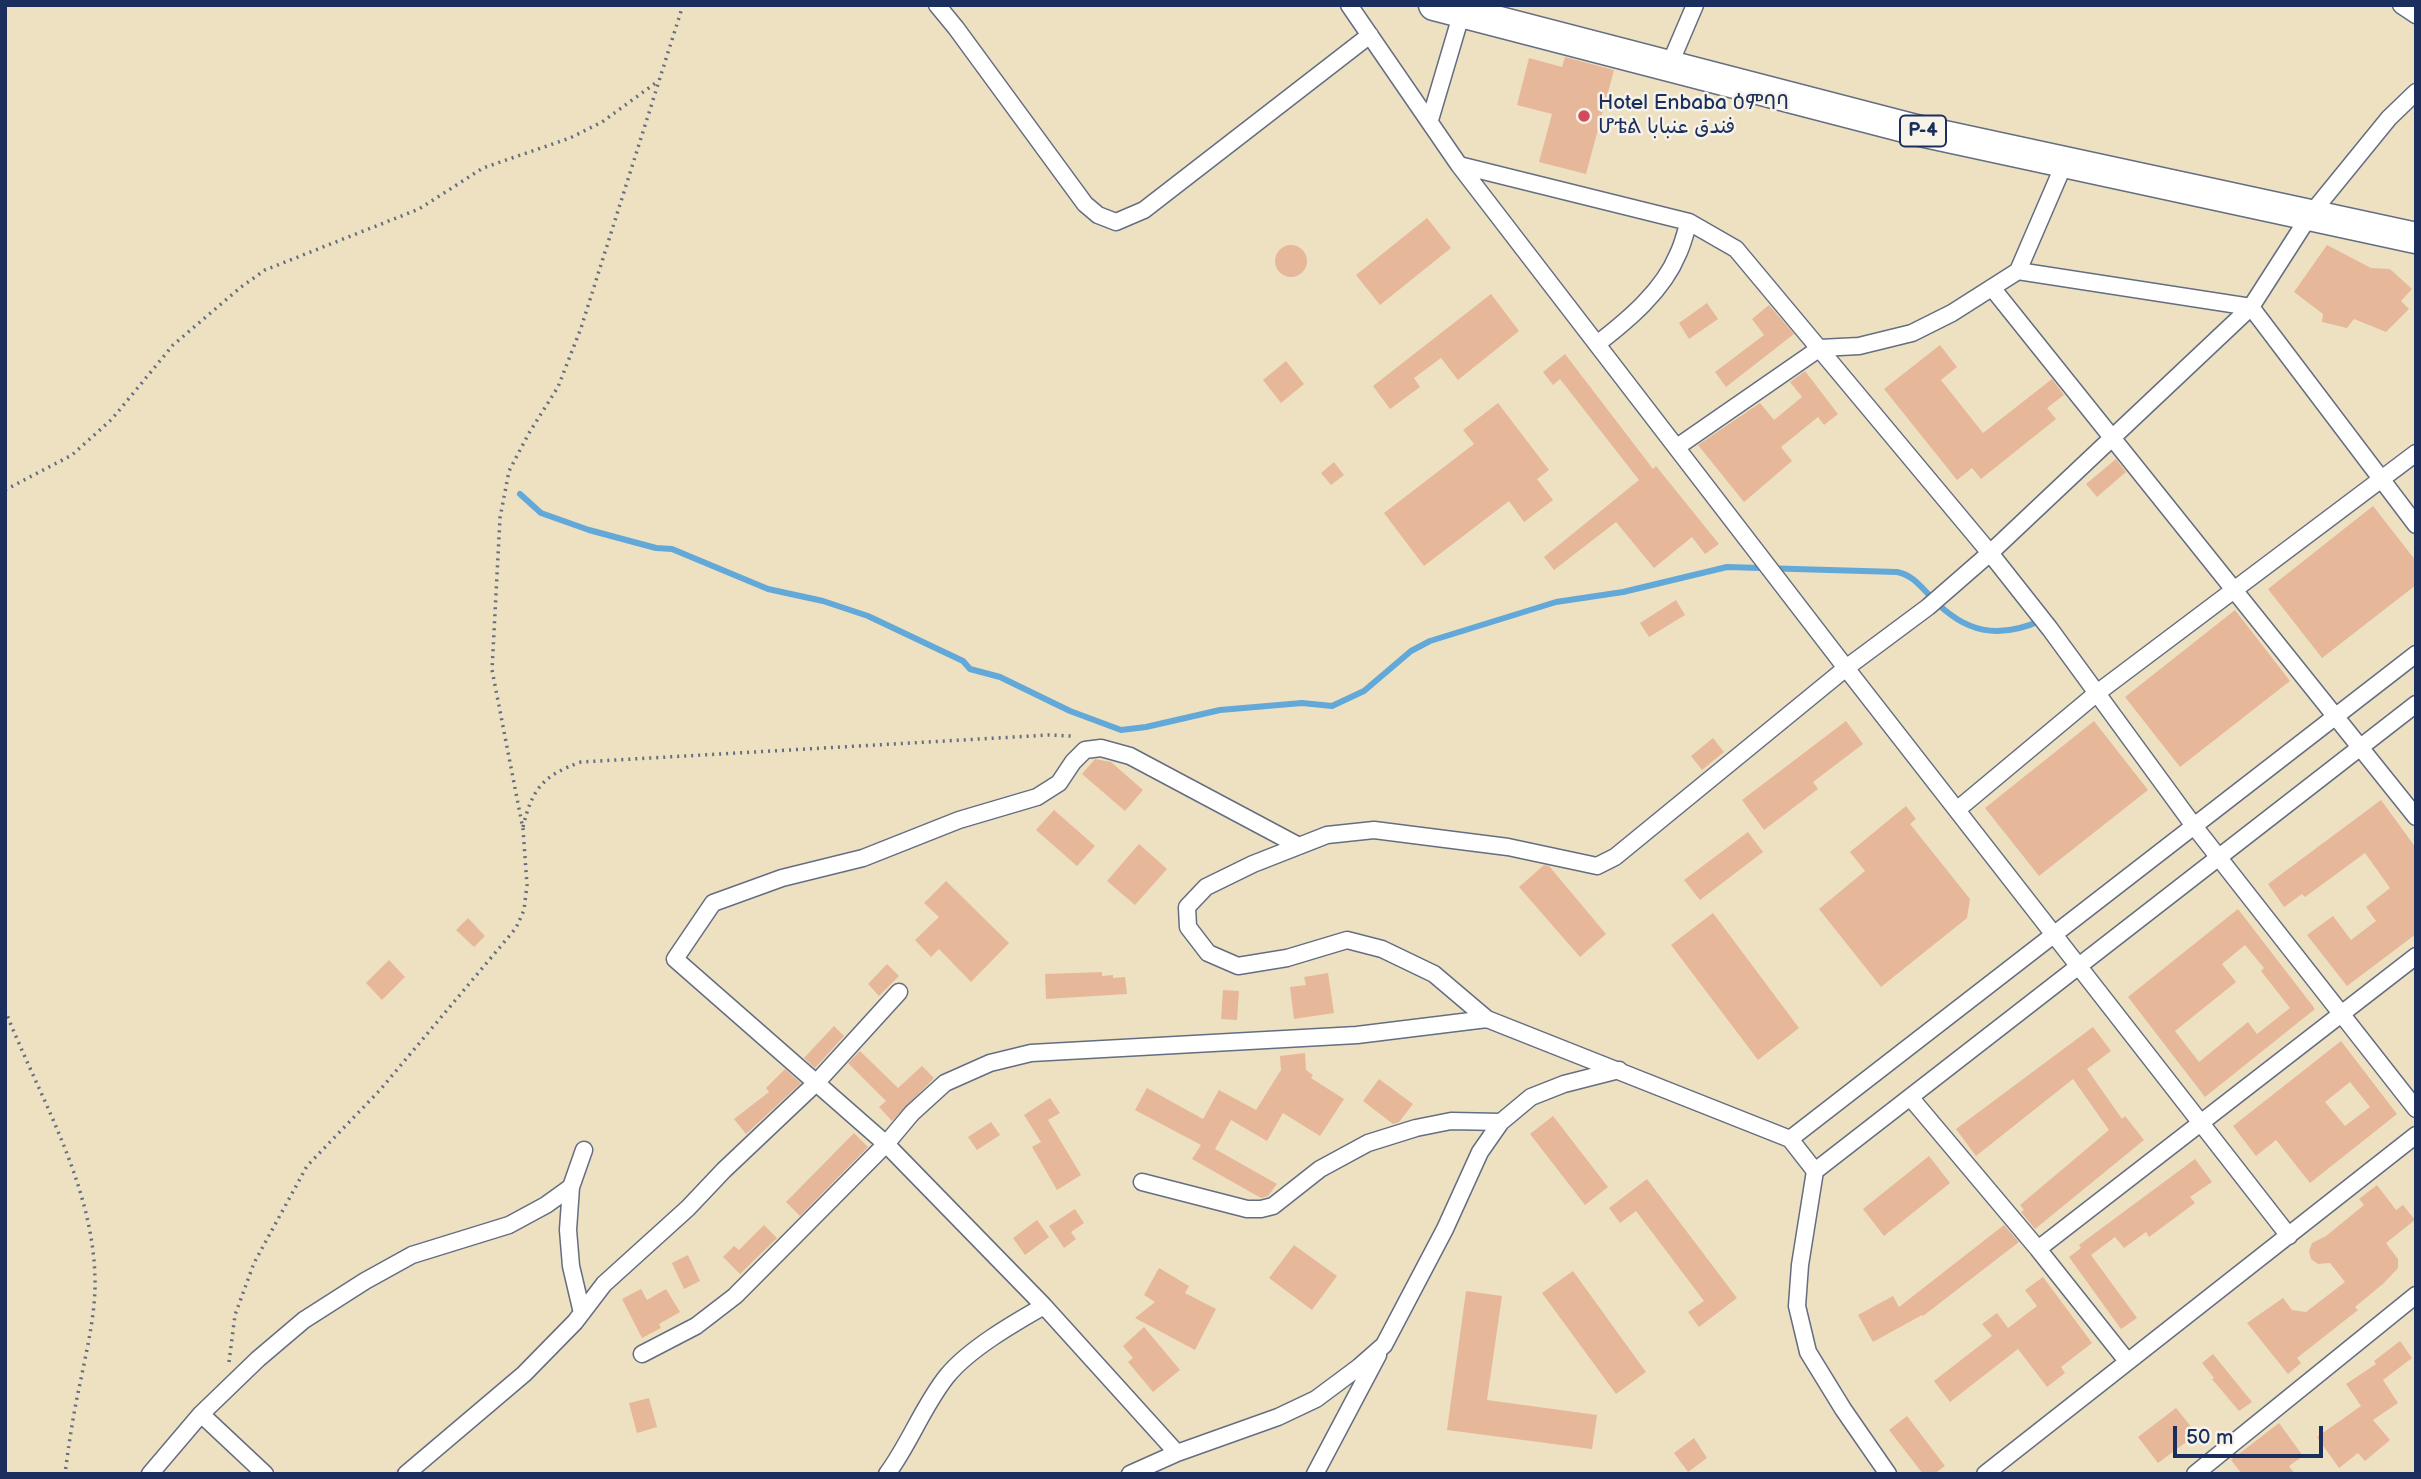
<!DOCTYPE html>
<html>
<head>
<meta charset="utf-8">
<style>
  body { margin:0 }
  #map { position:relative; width:2421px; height:1479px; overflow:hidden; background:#ede1c2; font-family:"Balsamiq Sans",sans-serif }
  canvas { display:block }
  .frame { position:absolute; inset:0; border:7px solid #1b2f5e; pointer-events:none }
  .scale { position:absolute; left:2173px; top:1426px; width:150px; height:32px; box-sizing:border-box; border:4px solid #1b2f5e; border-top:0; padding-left:9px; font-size:21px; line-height:24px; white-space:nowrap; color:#1b2f5e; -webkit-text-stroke:5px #f7f3e8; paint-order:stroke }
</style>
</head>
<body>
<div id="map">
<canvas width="2421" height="1479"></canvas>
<div class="frame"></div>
<div class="scale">50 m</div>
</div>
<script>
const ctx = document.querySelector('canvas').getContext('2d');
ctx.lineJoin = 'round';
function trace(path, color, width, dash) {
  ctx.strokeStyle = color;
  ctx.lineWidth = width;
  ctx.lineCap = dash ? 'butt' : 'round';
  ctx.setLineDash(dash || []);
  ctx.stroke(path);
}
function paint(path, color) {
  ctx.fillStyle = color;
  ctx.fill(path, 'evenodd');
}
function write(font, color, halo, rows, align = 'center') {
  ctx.font = font + ' "Balsamiq Sans","Playpen Sans Arabic","Noto Sans Ethiopic",sans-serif';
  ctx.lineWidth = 5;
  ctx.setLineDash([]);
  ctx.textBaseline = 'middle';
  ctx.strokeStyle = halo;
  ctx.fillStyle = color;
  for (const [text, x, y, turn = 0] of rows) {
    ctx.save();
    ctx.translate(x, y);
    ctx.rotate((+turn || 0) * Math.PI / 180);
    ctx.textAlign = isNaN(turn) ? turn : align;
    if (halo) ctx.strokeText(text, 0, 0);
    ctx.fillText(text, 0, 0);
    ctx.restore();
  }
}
trace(new Path2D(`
  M520,494L541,513L589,530L656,548L672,549L768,589L823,601L868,616L963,661L970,669L1000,677L1070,711L1121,730L1146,727L1220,710L1302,703L1332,706L1364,691L1411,651L1430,641L1556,602L1623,592L1727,567L1897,572C1913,575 1921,587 1932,598C1965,633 1998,640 2042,620`), '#62a8d8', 6);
paint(new Path2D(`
  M1565,57L1614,70L1586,174L1539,162L1552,114L1517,105L1529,58L1562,67Z
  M1427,218L1451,248L1380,305L1356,275Z
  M2327,245L2371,268L2390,269L2412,289L2401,301L2409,309L2386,332L2354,319L2347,328L2322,322L2323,314L2294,292Z
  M1275 261a16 16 0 1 1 32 0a16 16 0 1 1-32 0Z
  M1491,294L1519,331L1458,380L1441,358L1414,378L1420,387L1390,409L1373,386Z
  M1707,303L1718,319L1689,339L1679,323Z
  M1769,305L1794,334L1726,387L1715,372L1764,335L1752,319Z
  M1940,345L1957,367L1941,380L1983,433L2052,379L2064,395L2047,408L2056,419L1981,479L1972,468L1957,480L1884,389Z
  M1565,354L1653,469L1656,466L1719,544L1705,554L1692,537L1654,568L1616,522L1554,570L1544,557L1639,480L1560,379L1553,385L1543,372Z
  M1286,361L1304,384L1281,403L1263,380Z
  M1805,371L1838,414L1824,425L1818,417L1781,447L1792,461L1744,502L1698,445L1760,403L1774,420L1802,397L1790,382Z
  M1498,403L1549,470L1537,479L1553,500L1524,522L1509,501L1424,566L1384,513L1474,444L1463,430Z
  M2116,459L2126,472L2097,497L2086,484Z
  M1334,462L1344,475L1331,485L1321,473Z
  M2373,506L2416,561V585L2322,658L2268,589Z
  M1676,600L1685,615L1649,637L1640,623Z
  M2235,610L2290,681L2180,767L2125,697Z
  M1846,721L1863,744L1813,782L1818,789L1764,830L1742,800Z
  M2094,721L2148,790L2039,876L1985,808Z
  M1713,738L1724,752L1702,770L1691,756Z
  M1095,759L1111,762L1143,790L1125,811L1082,774Z
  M2381,800L2416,848V934L2347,986L2307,935L2333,916L2351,940L2376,921L2366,907L2390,888L2365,853L2305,897L2302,894L2284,907L2268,884Z
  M1906,806L1916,819L1910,824L1970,899L1967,918L1881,987L1819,909L1865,871L1850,852Z
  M1054,810L1095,846L1077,866L1036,830Z
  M1748,832L1763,852L1700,900L1684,880Z
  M1139,844L1167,869L1135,905L1107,881Z
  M1544,865L1549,866L1606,934L1580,957L1519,887Z
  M946,881L1009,943L971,982L939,949L931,957L915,940L939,917L924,903Z
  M2238,909L2315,1009L2205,1097L2128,997ZM2245,945L2264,968L2261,971L2290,1008L2257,1034L2248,1022L2199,1062L2175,1031L2236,982L2222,964Z
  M1713,913L1799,1028L1758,1060L1671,945Z
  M468,918L485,936L474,947L456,930Z
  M389,960L405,977L382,1000L366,983Z
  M887,964L899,976L879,996L868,984Z
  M1102,972V976L1113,975V978L1125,977L1127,994L1046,999L1045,974Z
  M1328,973L1334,1013L1294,1019L1290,987L1306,985L1304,977Z
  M1223,990L1239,991L1237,1020L1221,1019Z
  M834,1026L844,1036L815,1068L804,1058Z
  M2093,1027L2111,1051L2087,1069L2122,1119L2125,1116L2144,1140L2035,1229L2021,1212L2024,1210L2020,1205L2109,1130L2073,1079L1976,1156L1956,1129Z
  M2341,1041L2397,1114L2310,1183L2276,1140L2256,1156L2233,1126ZM2350,1082L2370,1107L2345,1126L2325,1102Z
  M860,1051L898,1088L922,1066L934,1078L892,1121L879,1107L886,1101L848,1063Z
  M1305,1053L1306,1070L1313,1075L1311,1078L1344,1099L1320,1136L1283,1113L1267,1141L1231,1120L1215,1149L1277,1184L1268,1196L1261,1198L1192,1159L1201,1145L1135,1110L1147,1088L1203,1119L1219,1090L1256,1110L1281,1070L1280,1056Z
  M785,1069L801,1083L746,1134L734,1119L769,1092L766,1088Z
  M1379,1079L1413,1104L1399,1122L1393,1124L1363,1101Z
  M1050,1098L1060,1113L1048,1120L1081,1175L1057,1190L1032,1147L1041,1142L1024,1115Z
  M1553,1116L1608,1187L1585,1205L1530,1134Z
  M991,1122L1000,1135L977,1150L968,1137Z
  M854,1133L868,1147L800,1216L786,1202Z
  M1929,1156L1950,1183L1884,1236L1863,1209Z
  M2195,1159L2212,1182L2190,1197L2195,1203L2149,1237L2146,1232L2124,1248L2115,1237L2091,1255L2137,1318L2121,1329L2069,1257L2081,1248L2079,1245Z
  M1647,1179L1737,1298L1699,1327L1688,1312L1704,1301L1636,1211L1620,1223L1609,1208Z
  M2377,1185L2396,1210L2403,1205L2415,1220L2386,1243L2398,1259V1268L2384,1283L2355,1307L2358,1310L2297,1358L2301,1363L2288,1374L2247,1323L2283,1298L2292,1310L2306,1312L2345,1282L2330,1263L2318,1264L2311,1259L2309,1251L2312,1243L2326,1236L2364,1205L2359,1199Z
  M1075,1209L1084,1223L1071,1232L1076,1239L1064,1248L1049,1226Z
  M1037,1220L1049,1237L1025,1255L1013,1238Z
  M764,1225L777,1238L740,1274L723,1257L734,1246L739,1250Z
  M2004,1225L2019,1242L1923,1316L1922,1315L1873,1342L1858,1315L1893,1296L1899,1307Z
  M1294,1245L1337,1276L1312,1310L1269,1278Z
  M688,1255L700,1281L684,1289L672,1263Z
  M1159,1268L1189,1286L1185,1293L1216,1309L1195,1350L1135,1318L1155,1302L1144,1295Z
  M1573,1271L1646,1372L1616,1394L1542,1293Z
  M2043,1277L2092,1343L2061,1367L2065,1373L2047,1387L2018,1349L1950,1402L1934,1381L1992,1336L1982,1324L1997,1313L2008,1328L2037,1306L2025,1290Z
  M641,1289L647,1300L666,1289L680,1312L659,1324L661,1328L642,1338L622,1299Z
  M1466,1291L1502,1296L1487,1400L1597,1415L1592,1449L1447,1430Z
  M1144,1327L1180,1370L1153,1392L1128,1362L1133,1358L1123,1346Z
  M2400,1341L2412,1358L2383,1380L2398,1403L2373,1420L2390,1440L2365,1461L2358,1453L2339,1468L2317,1437L2361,1406L2346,1384L2376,1364L2374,1361Z
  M2213,1354L2252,1402L2239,1411L2212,1379L2214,1378L2202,1363Z
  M649,1398L657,1427L637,1433L629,1403Z
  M2176,1408L2197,1434L2158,1463L2138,1437Z
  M1907,1416L1945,1466L1934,1474H1923L1889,1430Z
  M2279,1423L2303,1456L2289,1466L2295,1474H2242L2231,1460Z
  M1694,1438L1707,1458L1688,1472L1674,1453Z`), '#e7b79a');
const street = new Path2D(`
  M937,5L956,28L1085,204L1098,215L1116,222L1144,210L1370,35
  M1349,5L1459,165L1846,668L2289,1236
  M2401,5L2416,15
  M1669,66L1695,5
  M1430,120L1462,12
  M1459,165L1689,222C1685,233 1683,244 1678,254C1663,291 1628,320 1597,344
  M1689,222L1736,249L1990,553L2050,629L2194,826L2416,1109
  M2018,271L2251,307L2416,525
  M1993,289L2416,817
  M1677,447L1820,348L1859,346L1912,333L1952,313L2018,271L2065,162
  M1958,809L2097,693L2416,453
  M1910,1097L2038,1249L2127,1361
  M1790,1139L2416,654
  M1815,1171L1790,1139L1487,1019L1434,974L1382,949L1347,940L1287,958L1238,966L1208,953L1188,927L1187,907L1206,887L1253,864L1327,835L1374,830L1508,847L1597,866L1615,857L1846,668L1928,607L1990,553L2251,307L2310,215L2389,118L2416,92
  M1142,1182L1247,1209H1261L1273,1206L1320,1169L1368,1143L1416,1128L1451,1121L1501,1122
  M571,1187L568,1230L571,1266L582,1313
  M2038,1249L2416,956
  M642,1354L696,1326L735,1296L886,1144L912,1113L945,1083L990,1063L1031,1053L1357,1035L1487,1019
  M201,1414L265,1474
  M1177,1453L1044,1306L886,1144L675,959L713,903L782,878L863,858L959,820L1037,797L1059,783L1073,762L1085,750L1101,748L1130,756L1299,846
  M150,1474L201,1414L258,1359L304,1320L365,1281L412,1255L509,1225L546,1205L571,1187L584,1150
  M406,1474L524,1374L575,1322L604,1284L688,1208L724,1170L817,1082L899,992
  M887,1474C910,1443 923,1406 947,1376C969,1349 1014,1323 1044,1306
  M1130,1474L1177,1453L1278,1417L1316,1399L1359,1367L1384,1345L1445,1229L1480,1152L1501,1122L1531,1097L1564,1084L1619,1070
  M1315,1474L1378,1355
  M1888,1474L1843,1409L1808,1352L1797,1306L1800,1265L1815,1171L2416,704
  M1985,1474L2416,1135
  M2195,1474L2416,1295`);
const highway = new Path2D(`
  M1434,5L1916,130L2416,238`);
trace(street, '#646d81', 19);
trace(highway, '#646d81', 33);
trace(new Path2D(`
  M5,490L72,455L112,419L173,345L241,287L265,270L419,209L483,168L570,138L602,122L657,82
  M523,827C532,788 544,775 581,762L1049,735L1071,736
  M5,1010C40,1099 97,1190 95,1289C94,1319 87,1349 81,1379C74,1410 69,1442 65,1474
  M229,1362L235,1315L254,1263L307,1166L380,1090L516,928L524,910L527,885L523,829L492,670L500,518L509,471L529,433L558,387L581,328L683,5`), '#646d81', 3.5, [2, 5]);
trace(street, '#fff', 16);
trace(highway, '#fff', 30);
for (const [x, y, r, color] of [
  [1584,116,7,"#d1495b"]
]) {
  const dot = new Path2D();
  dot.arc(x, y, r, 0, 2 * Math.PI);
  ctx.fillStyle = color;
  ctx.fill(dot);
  trace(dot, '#f7f3e8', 2.5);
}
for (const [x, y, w] of [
  [1923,131,46]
]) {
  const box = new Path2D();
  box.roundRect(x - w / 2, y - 15.5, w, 31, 5);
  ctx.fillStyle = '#f7f3e8';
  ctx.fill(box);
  trace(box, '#1b2f5e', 2);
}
write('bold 19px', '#1b2f5e', null, [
  ["P-4",1923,131]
]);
write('21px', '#1b2f5e', '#f7f3e8', [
  ["Hotel Enbaba ዕምባባ",1598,104],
  ["ሆቴል فندق عنبابا",1598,128]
], 'left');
</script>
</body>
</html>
